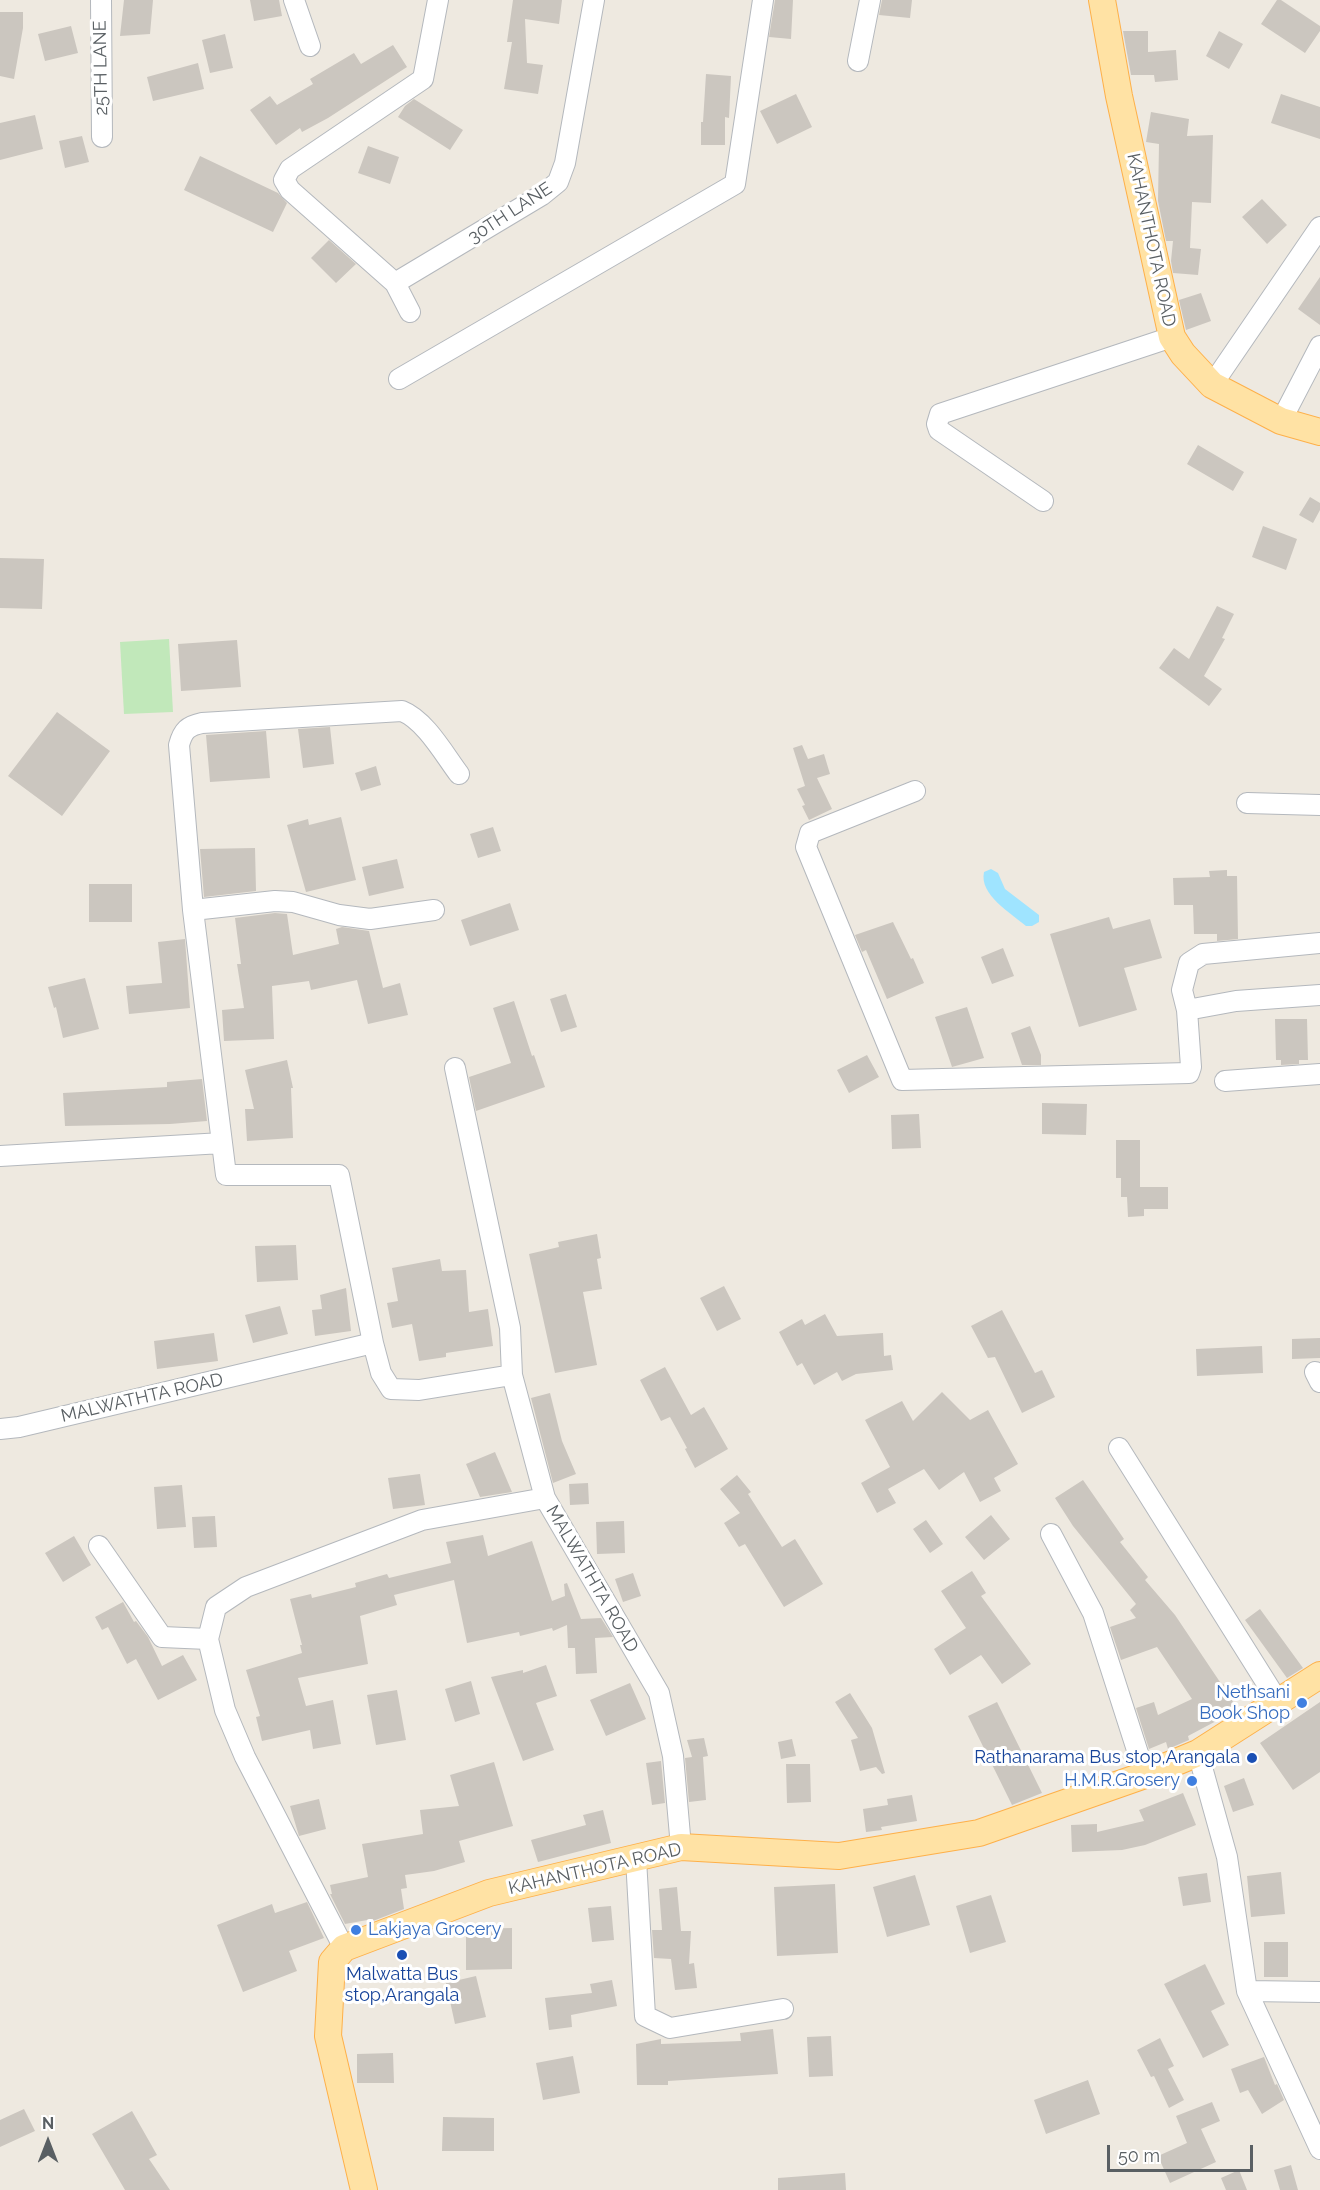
<!DOCTYPE html>
<html>
<head>
<meta charset="utf-8">
<style>
  body { margin:0 }
  #map { position:relative; width:1320px; height:2190px; overflow:hidden; background:#eee9e0; font-family:Raleway,sans-serif }
  canvas { display:block }
  .north { position:absolute; left:18px; top:2112px; width:60px; height:60px; -webkit-text-stroke:4px #fff; paint-order:stroke; rotate:0deg; font-size:16px; font-weight:700; line-height:24px; text-align:center; color:#595f63 }
  .north::after { content:''; display:block; margin:auto; width:21px; height:27px; background:#595f63; clip-path:polygon(50% 0,100% 100%,50% 72%,0 100%) }
  .scale { position:absolute; left:1107px; top:2145px; width:146px; height:27px; box-sizing:border-box; border:3px solid #595f63; border-top:0; padding-left:8px; font-size:18px; line-height:21px; white-space:nowrap; color:#595f63; -webkit-text-stroke:4px #fff; paint-order:stroke }
</style>
</head>
<body>
<div id="map">
<canvas width="1320" height="2190"></canvas>
<div class="north">N</div>
<div class="scale">50 m</div>
</div>
<script>
const ctx = document.querySelector('canvas').getContext('2d');
ctx.lineJoin = 'round';
function paint(path, color) {
  ctx.fillStyle = color;
  ctx.fill(path, 'evenodd');
}
function trace(path, color, width, dash) {
  ctx.strokeStyle = color;
  ctx.lineWidth = width;
  ctx.lineCap = dash ? 'butt' : 'round';
  ctx.setLineDash(dash || []);
  ctx.stroke(path);
}
function write(font, color, halo, rows, align = 'center') {
  ctx.font = font + ' Raleway,sans-serif';
  ctx.lineWidth = 6;
  ctx.setLineDash([]);
  ctx.textBaseline = 'middle';
  ctx.strokeStyle = halo;
  ctx.fillStyle = color;
  for (const [text, x, y, turn = 0] of rows) {
    ctx.save();
    ctx.translate(x, y);
    ctx.rotate((+turn || 0) * Math.PI / 180);
    ctx.textAlign = isNaN(turn) ? turn : align;
    if (halo) ctx.strokeText(text, 0, 0);
    ctx.fillText(text, 0, 0);
    ctx.restore();
  }
}
paint(new Path2D(`
  M169,639L173,712L124,714L120,642Z`), '#c1e8ba');
paint(new Path2D(`
  M991,869L998,873L1005,889L1039,915V922L1032,926H1026C1011,913 979,895 984,872Z`), '#9fe4ff');
paint(new Path2D(`
  M124,0H153L150,34L120,36Z
  M250,0H279L282,16L254,21Z
  M513,0H562L559,24L525,19L527,63L543,65L538,94L504,89L512,42H507Z
  M775,0H793L791,39L769,37Z
  M882,0H912L910,18L879,15Z
  M1277,0H1281L1320,26V31L1305,53L1261,24Z
  M0,12H23V28L14,79L0,76Z
  M71,26L78,53L45,61L38,34Z
  M1123,31H1148V52L1176,50L1178,80L1155,82L1154,75H1131Z
  M1219,31L1243,44L1229,69L1206,56Z
  M225,34L233,68L210,73L202,40Z
  M393,45L407,67L328,118L302,132L300,128L276,145L250,110L270,96L277,105L313,84L310,79L354,53L361,64Z
  M198,63L204,89L153,101L147,77Z
  M706,74L731,76L729,118L725,117V145H701V122H703Z
  M796,94L812,127L777,144L760,111Z
  M1281,94L1320,107V139L1271,123Z
  M414,99L463,130L450,150L398,117L405,106Z
  M1151,112L1189,119L1187,136L1213,135L1211,203L1192,202L1190,248L1201,249L1198,275L1173,273L1171,261L1173,241H1166L1158,201L1159,144L1146,142Z
  M35,115L43,149L0,160V123Z
  M82,136L89,162L65,168L59,141Z
  M368,146L399,157L390,184L358,173Z
  M200,156L278,193L287,203L273,232L184,190Z
  M1262,199L1287,225L1267,244L1242,217Z
  M329,240L356,264L336,283L311,258Z
  M1320,277V325L1298,309Z
  M1201,293L1211,321L1186,330L1179,300Z
  M1198,445L1244,472L1233,491L1187,464Z
  M1310,497L1320,503V510L1313,523L1299,515Z
  M1263,526L1297,539L1286,570L1252,557Z
  M0,558L44,559L42,609L0,608Z
  M1217,606L1234,614L1222,638L1225,639L1204,676L1222,689L1209,706L1159,668L1174,648L1189,659Z
  M237,640L241,687L181,691L178,644Z
  M57,712L110,751L62,816L8,776Z
  M330,727L334,764L303,768L298,729Z
  M266,731L270,778L210,782L206,735Z
  M802,745L808,759L824,754L830,774L817,778L832,809L809,820L802,806L805,805L797,789L805,786L793,748Z
  M376,766L381,785L361,791L355,773Z
  M341,817L356,880L306,892L287,825L308,819L309,825Z
  M493,827L501,851L478,858L470,834Z
  M255,848L256,891L204,897L200,849Z
  M397,859L404,888L369,896L362,867Z
  M1227,870V876H1237L1238,939L1217,941V934H1194L1193,905H1174L1173,878L1210,877L1209,871Z
  M89,884H132V922H89Z
  M510,903L519,930L470,946L461,920Z
  M275,913L287,914L293,955L339,944L336,929L342,927L369,931L383,988L400,983L408,1015L368,1024L357,980L311,990L309,981L272,986L274,1039L224,1041L222,1010L244,1008L237,964H241L235,918Z
  M1109,917L1113,929L1150,919L1162,958L1124,968L1137,1010L1079,1027L1050,934Z
  M893,922L911,959L913,958L924,983L887,999L866,950L862,952L855,935Z
  M185,939L190,1008L129,1014L126,986L162,983L158,942Z
  M1003,948L1014,976L992,984L981,957Z
  M85,978L99,1029L63,1038L56,1007L54,1008L48,987Z
  M566,994L577,1027L561,1032L550,999Z
  M514,1001L532,1056L534,1055L545,1087L476,1111L469,1077L511,1063L493,1008Z
  M967,1007L984,1058L952,1067L935,1017Z
  M1275,1019H1307L1308,1060H1299V1064L1281,1065V1060H1276Z
  M1030,1026L1041,1055V1065H1022L1011,1033Z
  M867,1055L879,1077L849,1093L837,1070Z
  M287,1060L293,1088H291L293,1138L247,1141L245,1109H254L245,1070Z
  M202,1079L207,1121L170,1124L65,1126L63,1093L167,1087V1082Z
  M1042,1103L1087,1104L1086,1135L1042,1134Z
  M919,1114L921,1148L892,1149L891,1115Z
  M1116,1140H1140V1187H1168V1209H1144V1216L1128,1217L1127,1197H1121V1178H1116Z
  M597,1234L601,1258L597,1259L602,1289L583,1292L597,1365L555,1373L529,1254L559,1247L558,1242Z
  M296,1245L298,1280L257,1282L255,1246Z
  M440,1259L442,1271L466,1270L469,1312L488,1309L493,1346L446,1353V1357L419,1361L412,1324L392,1328L387,1303L398,1301L392,1268Z
  M724,1286L741,1319L717,1331L700,1298Z
  M346,1288L351,1331L315,1336L312,1310L322,1309L320,1295Z
  M280,1306L288,1334L253,1343L245,1315Z
  M1002,1310L1035,1373L1042,1370L1055,1397L1022,1413L995,1357L988,1358L971,1326Z
  M825,1314L837,1336L883,1333L884,1356L891,1355L893,1370L856,1374L842,1381L837,1372L814,1385L802,1363L797,1366L779,1332L802,1319L805,1325Z
  M214,1333L218,1361L157,1369L154,1341Z
  M1320,1338V1358L1292,1359V1339Z
  M1262,1346L1263,1373L1197,1376L1196,1349Z
  M665,1367L691,1415L704,1407L728,1449L695,1468L685,1449L687,1448L670,1417L661,1421L640,1380Z
  M942,1392L970,1420L988,1410L1018,1464L994,1478L1001,1491L980,1502L964,1472L939,1490L924,1469L888,1489L896,1503L877,1513L861,1483L890,1467L865,1420L902,1401L913,1421Z
  M550,1393L562,1441L576,1474L553,1483L531,1398Z
  M495,1452L512,1492L480,1497L466,1464Z
  M420,1474L425,1505L393,1509L388,1478Z
  M737,1475L751,1492L748,1494L782,1547L795,1539L823,1584L784,1607L745,1544L739,1547L724,1523L740,1513L720,1489Z
  M1083,1480L1124,1539L1120,1542L1148,1577L1145,1580L1175,1615L1222,1685L1224,1684L1237,1710L1188,1736L1189,1740L1168,1749L1166,1742L1149,1749L1136,1708L1154,1702L1158,1715L1192,1699L1157,1647L1121,1660L1110,1627L1136,1618L1130,1610L1136,1604L1073,1526L1055,1498Z
  M588,1483L589,1504L570,1505L569,1484Z
  M182,1485L186,1527L157,1529L154,1487Z
  M991,1515L1010,1539L984,1560L965,1537Z
  M215,1516L217,1547L194,1548L192,1517Z
  M926,1520L943,1544L930,1553L913,1529Z
  M624,1521L625,1553L597,1554L596,1522Z
  M483,1535L488,1556L532,1541L552,1601L565,1596L564,1584L567,1583L581,1619L601,1618L613,1637L595,1638L597,1673L576,1674L575,1648H568L567,1625L553,1631L552,1628L520,1636L519,1632L467,1643L454,1580L394,1595L397,1605L360,1616L368,1664L298,1678L306,1706L333,1700L341,1744L313,1749L310,1730L262,1741L256,1717L260,1716L246,1670L302,1653L300,1645H302L290,1599L311,1594L312,1598L356,1587L355,1583L387,1574L389,1578L451,1563L446,1542Z
  M74,1536L91,1565L63,1582L45,1553Z
  M972,1571L986,1593L981,1596L1031,1664L1002,1684L981,1655L950,1675L934,1649L966,1628L941,1591Z
  M633,1573L641,1596L623,1602L615,1579Z
  M123,1602L134,1622L136,1621L148,1637L162,1666L183,1655L197,1680L158,1700L136,1659L127,1664L108,1627L102,1630L95,1617Z
  M1260,1609L1303,1668L1287,1678L1245,1620Z
  M546,1665L557,1696L536,1703L554,1750L523,1761L491,1677L523,1670V1673Z
  M471,1681L480,1714L455,1722L445,1689Z
  M630,1683L646,1719L606,1736L590,1700Z
  M397,1690L406,1740L376,1745L367,1695Z
  M850,1693L872,1728L885,1773L882,1774L876,1767L860,1771L851,1740L858,1738L835,1702Z
  M997,1702L1042,1793L1012,1805L968,1716Z
  M1320,1702V1772L1293,1790L1260,1743Z
  M704,1738L708,1756L703,1757L706,1800L689,1802L685,1758L692,1757L687,1740Z
  M792,1739L796,1756L781,1759L778,1742Z
  M661,1761L665,1803L652,1805L646,1763Z
  M494,1762L513,1826L459,1841L465,1862L434,1871L405,1875L407,1888L401,1889L404,1909L373,1921V1919L345,1924L330,1894H332L330,1885L368,1877L362,1844L423,1834L420,1810L459,1806L450,1775Z
  M786,1764H810L811,1802L787,1803Z
  M1244,1778L1254,1805L1233,1812L1224,1786Z
  M1183,1793L1196,1825L1145,1845L1122,1850L1072,1852L1071,1825L1097,1824V1832L1144,1821L1139,1810Z
  M912,1795L917,1821L881,1827L882,1830L866,1832L863,1809L888,1805L887,1799Z
  M319,1799L326,1829L299,1836L290,1806Z
  M603,1810L611,1843L538,1862L531,1840L586,1825L583,1815Z
  M1281,1872L1285,1914L1251,1917L1247,1876Z
  M1207,1873L1211,1902L1183,1906L1178,1877Z
  M915,1875L930,1925L887,1937L873,1887Z
  M835,1884L838,1953L777,1956L774,1887Z
  M677,1887L681,1931H691L689,1964L694,1963L697,1988L675,1990L671,1959L654,1958L652,1930H662L659,1889Z
  M991,1895L1006,1942L970,1953L956,1906Z
  M307,1902L324,1938L289,1951L297,1971L243,1992L217,1925L272,1904L275,1913Z
  M611,1906L614,1940L592,1942L588,1908Z
  M512,1928V1969L466,1970V1929Z
  M1264,1942H1288V1977H1264Z
  M1205,1964L1225,2004L1211,2011L1229,2045L1203,2058L1164,1984Z
  M476,1976L486,2017L455,2024L446,1983Z
  M612,1980L617,2006L571,2015L572,2027L549,2030L545,1998L592,1993L590,1984Z
  M773,2029L778,2074L668,2081V2085H637L636,2044L661,2039V2044L741,2041L740,2033Z
  M831,2036L833,2076L809,2077L807,2037Z
  M1160,2038L1174,2066L1168,2069L1184,2100L1169,2108L1154,2076L1151,2077L1137,2050Z
  M393,2053L394,2083H357V2054Z
  M573,2056L580,2093L543,2100L536,2063Z
  M1264,2057L1275,2085L1277,2084L1284,2100L1262,2114L1248,2090L1240,2093L1231,2069Z
  M1088,2080L1100,2114L1046,2134L1034,2100Z
  M1212,2102L1220,2121L1201,2129L1216,2162L1170,2183L1158,2156L1187,2143L1176,2116Z
  M24,2109L35,2131L0,2147V2120Z
  M132,2111L157,2155L149,2159L170,2190H125L92,2134Z
  M443,2117L494,2118V2151H442Z
  M1291,2165L1298,2190H1280L1274,2170Z
  M1239,2170L1247,2190H1226L1221,2178Z
  M845,2173L846,2190H778V2178Z`), '#cbc6bf');
const minor = new Path2D(`
  M101,0L102,137
  M294,0L310,46
  M858,61L870,0
  M395,283L542,195L558,182L565,163L594,0
  M410,312L395,283L290,190L284,180L290,169L423,79L438,0
  M399,379L735,184L763,0
  M1212,385L1320,227
  M1281,421L1320,346
  M1043,501L939,430L937,424L940,414L1172,337
  M915,791L810,833L806,847L902,1080L1189,1073L1191,1067L1187,1010L1236,1001L1320,995
  M1247,803L1320,805
  M193,910L275,901L293,902L339,915L370,919L434,910
  M1187,1010L1182,990L1189,963L1203,954L1320,943
  M455,1068L510,1328L512,1375
  M1225,1081L1320,1074
  M0,1156L222,1143
  M373,1343L339,1175H226L193,910L179,745C183,730 188,726 202,723L402,711C425,720 444,754 459,774
  M1315,1372L1320,1382
  M0,1429L19,1427L373,1343L381,1373L391,1389L419,1390L512,1375L545,1498L659,1693L673,1756L681,1847
  M1119,1448L1279,1703
  M1051,1534L1093,1613L1145,1775
  M99,1546L162,1637L208,1639
  M1198,1753L1227,1857L1247,1991L1320,2149
  M636,1859L645,2016L670,2028L783,2009
  M344,1948L245,1757L225,1710L208,1639L216,1607L246,1587L422,1520L545,1498
  M1247,1991L1320,1992`);
const major = new Path2D(`
  M1102,0L1119,96L1172,337L1183,354L1212,385L1281,421L1320,432
  M364,2190L328,2036L332,1962L344,1948L489,1893L681,1847L839,1856L979,1833L1145,1775L1198,1753L1320,1675`);
trace(minor, '#b4b8bd', 22);
trace(major, '#feb049', 28);
trace(minor, '#fff', 20);
trace(major, '#ffe2a4', 26);
for (const [x, y, r, color] of [
  [1302,1703,6,"#3f7fe0"],
  [1252,1758,6,"#1a4fb4"],
  [1192,1781,6,"#3f7fe0"],
  [356,1930,6,"#3f7fe0"],
  [402,1955,6,"#1a4fb4"]
]) {
  const dot = new Path2D();
  dot.arc(x, y, r, 0, 2 * Math.PI);
  ctx.fillStyle = color;
  ctx.fill(dot);
  trace(dot, '#fff', 2);
}
write('18px', '#595f63', '#fff', [
  ["25TH LANE",101,68,-91],
  ["30TH LANE",510,213,-33],
  ["KAHANTHOTA ROAD",1151,240,78],
  ["MALWATHTA ROAD",142,1398,-13],
  ["MALWATHTA ROAD",592,1579,60],
  ["KAHANTHOTA ROAD",595,1869,-13]
]);
write('18px', '#366cbe', '#fff', [
  ["Nethsani",1290,1693],
  ["Book Shop",1290,1714],
  ["H.M.R.Grosery",1180,1781],
  ["Lakjaya Grocery",368,1930,"left"]
], 'right');
write('18px', '#164399', '#fff', [
  ["Rathanarama Bus stop,Arangala",1240,1758],
  ["Malwatta Bus",402,1975,"center"],
  ["stop,Arangala",402,1996,"center"]
], 'right');
</script>
</body>
</html>
